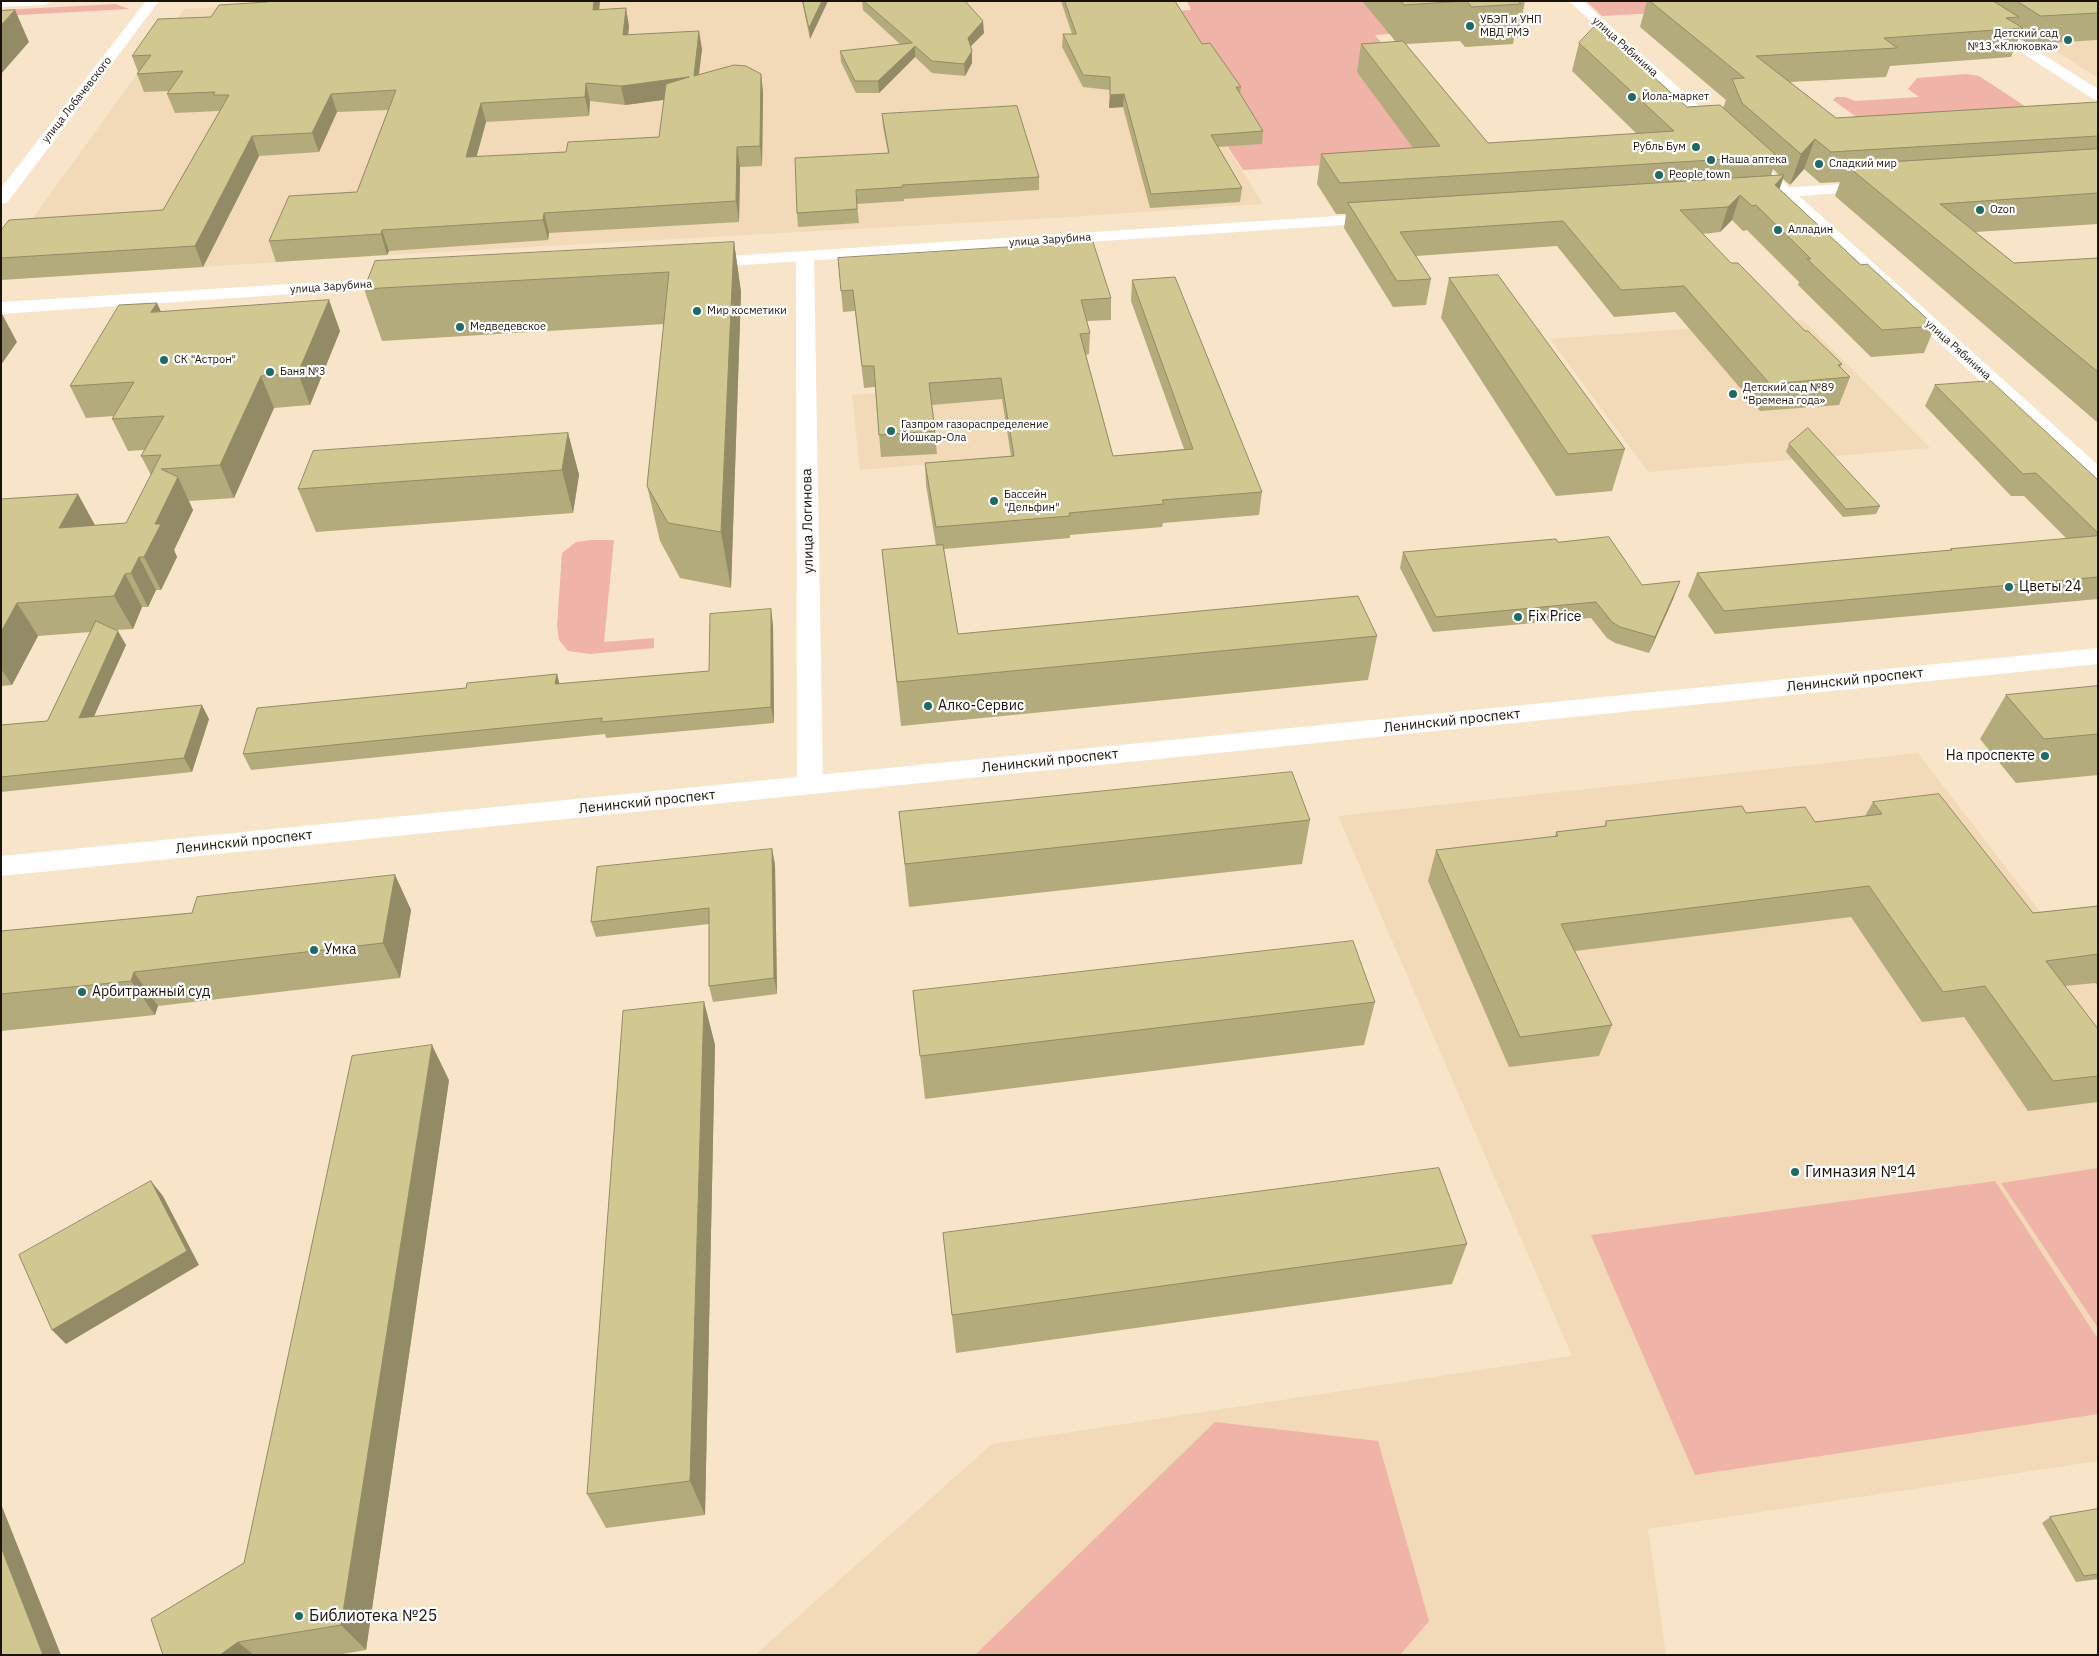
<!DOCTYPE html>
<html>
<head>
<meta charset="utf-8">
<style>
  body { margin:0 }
  #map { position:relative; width:2099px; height:1656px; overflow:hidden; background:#f8e5c9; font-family:"IBM Plex Sans",sans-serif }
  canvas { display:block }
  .frame { position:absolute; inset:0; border:2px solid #1a1309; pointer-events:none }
</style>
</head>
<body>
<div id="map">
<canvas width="2099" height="1656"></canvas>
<div class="frame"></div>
</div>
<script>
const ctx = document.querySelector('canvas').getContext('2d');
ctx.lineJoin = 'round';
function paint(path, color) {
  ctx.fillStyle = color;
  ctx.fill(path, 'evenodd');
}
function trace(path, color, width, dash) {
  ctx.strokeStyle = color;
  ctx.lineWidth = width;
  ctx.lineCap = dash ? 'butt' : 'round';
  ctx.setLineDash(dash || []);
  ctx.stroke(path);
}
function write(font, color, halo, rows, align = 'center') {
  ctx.font = font + ' "IBM Plex Sans",sans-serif';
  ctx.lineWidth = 4.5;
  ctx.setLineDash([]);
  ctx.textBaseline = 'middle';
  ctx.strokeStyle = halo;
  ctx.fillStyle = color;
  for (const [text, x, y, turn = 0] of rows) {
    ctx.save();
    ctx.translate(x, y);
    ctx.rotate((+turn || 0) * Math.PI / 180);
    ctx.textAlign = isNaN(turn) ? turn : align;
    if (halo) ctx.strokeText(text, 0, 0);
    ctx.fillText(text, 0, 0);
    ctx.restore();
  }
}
paint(new Path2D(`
  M342,1H1150L1172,61L1263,204L1053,218L387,255L1,280V262L184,9Z
  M1979,1H2098V78Z
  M1803,320L1930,448L1648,472L1550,339Z
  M1084,377L1108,449L860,470L852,395Z
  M1918,753L2098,987V1461L1648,1529L1666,1655H755L992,1444L1572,1356L1338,816Z`), '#f2d9b7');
paint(new Path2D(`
  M1187,1H1377L1422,32L1375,35L1384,46L1421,159L1243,170L1172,62L1158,12L1191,10Z
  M1586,1H1741L1750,8L1602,16Z
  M116,4L129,9L1,16V10Z
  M1966,74L1979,76L2037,114L1866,124L1833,100L1836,97H1845L1855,101L1919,97L1908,89L1917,78Z
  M591,540H614L604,642L654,638V648L590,654L568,651L559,640L557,626L562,553L576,542Z
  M2098,1168V1328L2001,1183Z
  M1995,1181L2098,1339V1414L1695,1475L1591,1235Z
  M1215,1422L1378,1441L1429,1621L1400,1655H975Z`), '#f0b3a7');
paint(new Path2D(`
  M1569,1H1583L1723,128L1726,131L1723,134H1713Z
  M1942,1H1957L2098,89V100L2093,99Z
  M1763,167L1769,169L2098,465V483L2090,482L1757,175L1755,172L1757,169Z
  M805,251L811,252L814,256L823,785L819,792L810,794L801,792L797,785L796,256L799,252Z`), '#fff');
paint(new Path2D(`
  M1,1H51L45,5L1,7Z
  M146,1H159L7,203L1,204V188Z
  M1873,182L1879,184L1881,187L1879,190L1747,200L1741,199L1739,195L1741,191L1747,190Z
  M1382,213L1388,214L1390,218L1388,222L699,268L693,267L690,263L693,259L699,258Z
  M404,277L410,278L413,282L410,286L1,314V302Z`), '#fff');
paint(new Path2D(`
  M2098,648V664L1,876V856Z`), '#fff');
paint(new Path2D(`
  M268,1H600L599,9L629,26L628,35L702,49L699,75L761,74L763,93L762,166L740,167L739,222L549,233L548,240L389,251L387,255L276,262L269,241L357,192L388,110L337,112L319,152L259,156L203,267L1,280V230L163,210L219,112V111L175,113L167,94L170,91L144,92L137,74L138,72L132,56L211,17L267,2ZM664,100L659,137L566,152L476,157L486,122L589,116L590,101L625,105Z
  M802,1H828L810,39Z
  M862,1H965L984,33L970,47L972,63L965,76L932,73L915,57L879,93H856L841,62L840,51L901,45L863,10Z
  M1061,1H1175L1202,44L1241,87L1240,94L1263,131L1262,144L1218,147L1242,188L1240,202L1150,208L1123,107L1109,108L1110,90L1083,87L1062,47L1063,34H1072Z
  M1362,1H1525L1518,38H1514L1513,44L1465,47L1460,41L1406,44L1488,143L1637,134L1572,71L1579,43L1687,107L1723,108L1726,100L1640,27L1647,1H2098V40L2029,44L2019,38L2011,57L1890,66L1886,77L1790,82L1836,118L2098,102V224L1976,232L2014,263L2098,258V423L1835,196L1840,182L1820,183L1804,169L1790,185L1783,179L1779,189L1861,265L1935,326L1924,353L1871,357L1798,285L1799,282L1747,230L1743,231L1732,220L1720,232L1702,234L1731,263L1842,364L1840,367L1850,377L1839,405L1760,411L1675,312L1614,317L1557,246L1416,256L1431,279L1426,305L1393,307L1344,228L1346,214H1336L1317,184L1321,154L1413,148L1357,72L1361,44L1396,42ZM1773,169L1779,175L1771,176Z
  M882,114L1039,177V190L904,199V201L857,204L859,223L798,227L797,213L888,153L883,127Z
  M734,242L741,292L731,588L680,578L660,541L647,486L664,324L382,341L364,289Z
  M838,258L1111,298V320L1087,321L1090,333L1089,354L1086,355L1113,456L1184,449L1131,301L1132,280L1262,492L1259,515L1163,523L1162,527L1070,535V538L944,549L958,634L1377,636L1368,680L901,726L882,550L936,546L926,485L925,463L1011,456L1002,399L932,405L935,431L937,454L881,457L875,387L864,388L855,311L843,312Z
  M1449,278L1625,449L1612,491L1556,496L1441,318Z
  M329,300L340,331L310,405L274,408L234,498L189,501L193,510L174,550L177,557L161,590H156L148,607H142L133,629L115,630L126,645L94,716L209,719L192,772L1,792V725L47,721L91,632L38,636L12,685L1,686V499L95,525L126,523L151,475L141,456L145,450L128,451L112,419L114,416L86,418L70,386L161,312Z
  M1935,385L2098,480V599L1715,634L1688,596L1697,573L1950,550L1951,549L2067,539L2024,496H2011L1925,406Z
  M568,433L579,475L573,513L316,532L298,489Z
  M1789,444L1880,506L1876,514L1843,517L1786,452Z
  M1558,542L1642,585L1674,597L1649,653L1615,643L1607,638L1591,618L1433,632L1400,568L1403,552Z
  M773,625L774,723L606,738L605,734L251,770L243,754L466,688L557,674L559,684L709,671Z
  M2098,686V775L2016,783L1980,739L2006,695Z
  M1873,802L2033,913L2098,906V986L2095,983L2065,986L2098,1029V1102L2028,1111L1964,1017L1922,1022L1851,917L1575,951L1612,1025L1599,1056L1509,1067L1428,881L1436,850L1555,837L1556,832L1604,827L1606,821L1746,813L1815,822L1865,816Z
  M899,812L1310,820L1302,864L909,907Z
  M772,849L775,865L777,994L713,1002L709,986V924L596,937L591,922Z
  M395,875L411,910L400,978L158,1006L155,1015L1,1031V931L192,913Z
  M913,991L1375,1002L1364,1045L925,1099Z
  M704,1002L715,1045L705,1515L606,1528L587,1494Z
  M449,1080L366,1650L337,1655H163L244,1563Z
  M943,1233L1467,1244L1452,1284L956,1353Z
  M2098,1509V1579L2076,1582L2042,1523L2050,1517Z`), '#b4ab7c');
paint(new Path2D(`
  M594,1H600L597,27L593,10Z
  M822,1H828L810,39L809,28Z
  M626,8L629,26L626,53L623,35Z
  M15,10L29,42L1,74V25Z
  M983,21L984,33L968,49V38Z
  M699,31L702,49L696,95L694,76Z
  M915,46V57L879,93L878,81Z
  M972,51V63L965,76L964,64Z
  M761,74L763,93L762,166L760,146Z
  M689,77L692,96L625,105L621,86Z
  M586,83L590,101L589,116L585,97Z
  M331,94L337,112L319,152L312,133Z
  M1124,94L1123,107L1109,108L1110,95Z
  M481,103L486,122L471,177L466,157Z
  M252,136L259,156L203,267L195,246Z
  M1815,139L1804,169L1790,185L1801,154Z
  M737,147L740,167L739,222L736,201Z
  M1784,175L1776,200L1775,185Z
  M1740,195L1732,220L1720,232L1728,207Z
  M544,213L549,233L548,240L543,220Z
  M382,230L389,251L387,255L381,234Z
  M734,242L741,292L731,588L721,532Z
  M329,300L340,331L310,405L298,373Z
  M157,303L171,333L151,312Z
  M1,312L17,342L1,365Z
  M261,376L274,408L234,498L220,465Z
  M568,433L579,475L573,513L562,470Z
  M178,477L193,510L174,550L177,557L161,590L144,557L155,524Z
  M78,494L96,527L59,528Z
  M139,557L156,590L148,607L131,573Z
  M125,574L142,607L133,629L114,596Z
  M1680,581L1674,597L1649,653L1655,637Z
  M17,603L38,636L12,685L1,669V632Z
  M771,609L773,625L774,723L771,707Z
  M118,631L126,645L87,732L79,718Z
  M557,674L561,690L555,684Z
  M202,705L209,719L192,772L184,758Z
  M772,849L775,865L777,994L774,978Z
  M395,875L411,910L400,978L383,943Z
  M134,972L158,1006L155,1015L131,981Z
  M704,1002L715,1045L705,1515L690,1481Z
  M432,1045L449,1080L366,1650L341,1625Z
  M151,1181L163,1196L199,1265L66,1344L52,1330Z
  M1,1504L61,1655H43L1,1547Z
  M238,1642L254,1655H220Z`), '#928b65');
const building = new Path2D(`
  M268,1H594L593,10L626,8L623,35L699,31L694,76L734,65L746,66L761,74L760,146L737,147L736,201L544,213L543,220L382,230L381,234L269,241L289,196L357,192L396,90L331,94L312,133L252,136L195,246L1,258V230L9,220L163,210L229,95H213L215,92L167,94L183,71L137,74L151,55L132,56L158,19L211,17L219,5L267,2ZM689,77L666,84L659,137L568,142L566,152L466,157L481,103L585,97L586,83L621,86Z
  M803,1H822L809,28Z
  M864,1H965L983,21L968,38L972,51L964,64L932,61L915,46L878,81H855L840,51L912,43Z
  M1065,1H1175L1202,44L1210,43L1241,87H1236L1263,131L1211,135L1242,188L1151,194L1124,94L1110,95V77L1083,75L1063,34H1076Z
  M1402,1H1465L1404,5Z
  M1467,1H1518L1521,4L1472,7Z
  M1650,1H1993L2019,17L2006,18L2023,28L1884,38L1897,48L1756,56L1836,118L2098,102V136L1831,152L1815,139L1801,154L1742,103L1732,79L1744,78Z
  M2017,1H2098V13L2041,16Z
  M15,10L1,25V11Z
  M1596,25L1687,107L1720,105L1777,156L1340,183L1321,154L1440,146L1361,44L1403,41L1488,143L1674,131L1579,43Z
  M1017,106L1039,177L902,185L903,187L856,190L857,209L797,213L795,158L889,153L882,114Z
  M2098,149V193L1940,204L2014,263L2098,258V372L1846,165Z
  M1784,175L1775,185L1861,265L1867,264L1935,326L1882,330L1807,259H1811L1756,205L1752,206L1740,195L1728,207L1680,210L1731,263H1738L1805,331H1808L1842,364L1838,365L1850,377L1770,384L1684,286L1621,290L1563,221L1400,232L1431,279L1397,281L1348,203Z
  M734,242L721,532L668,523L647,486L669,272L364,289L375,261Z
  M1093,242L1111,298L1081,300L1090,333L1080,334L1113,456L1193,449L1132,280L1175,277L1262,492L1162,500L1164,504L1069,513L1070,516L936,527L925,463L1014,456L1001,378L929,383L935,431L879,435L874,366H862L853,290L841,291L838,258Z
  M1498,275L1625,449L1568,454L1449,278Z
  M329,300L298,373L261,376L220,465L161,469L178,477L155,524H161L144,557H139L131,573L125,574L114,596L17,603L1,632V499L78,494L59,528L126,523L161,455L141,456L164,416L112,419L134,382L70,386L119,305L157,303L151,312Z
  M1991,381L2098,480V533L2036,473L2023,474L1935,385Z
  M1808,428L1880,506L1846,509L1789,444Z
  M568,433L562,470L298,489L313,451Z
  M2098,536V577L1724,611L1697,573L1952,550L1951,549Z
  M1609,537L1642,585L1680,581L1655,637L1620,627L1612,622L1596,602L1436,617L1403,552L1556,539L1558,542Z
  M943,545L958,634L1358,596L1377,636L897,682L882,550Z
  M771,609V707L601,722L602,718L243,754L257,708L466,688L467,683L557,674L555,684L709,671L710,614Z
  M96,621L118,631L79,718L202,705L184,758L1,777V725L47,721Z
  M2098,686V734L2044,739L2006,695Z
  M1292,772L1310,820L905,864L899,812Z
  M1939,794L2033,913L2098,906V954L2046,961L2098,1029V1076L2053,1081L1985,986L1943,992L1869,886L1561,924L1612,1025L1520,1037L1436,850L1558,836L1556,832L1606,826V821L1742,806L1746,813L1805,807L1815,822L1882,814L1873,802Z
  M772,849L774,978L709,986V908L591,922L597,867Z
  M395,875L383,943L134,972L131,981L1,994V931L192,913L197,897Z
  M1353,941L1375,1002L920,1056L913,991Z
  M704,1002L690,1481L587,1494L623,1011Z
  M432,1045L341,1625L238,1642L220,1655H163L151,1619L244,1563L352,1056Z
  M1439,1168L1467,1244L952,1315L943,1233Z
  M151,1181L187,1251L52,1330L19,1255Z
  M2098,1509V1574L2084,1576L2050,1517Z
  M1,1547L43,1655H1Z`);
paint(building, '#d1c790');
trace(building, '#928b65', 1);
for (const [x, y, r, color] of [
  [1470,26,5,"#1f6a65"],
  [2068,40,5,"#1f6a65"],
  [1632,97,5,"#1f6a65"],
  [1696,147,5,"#1f6a65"],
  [1711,160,5,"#1f6a65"],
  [1819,164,5,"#1f6a65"],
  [1659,175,5,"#1f6a65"],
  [1980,210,5,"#1f6a65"],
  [1778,230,5,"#1f6a65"],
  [697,311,5,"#1f6a65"],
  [460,327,5,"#1f6a65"],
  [164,360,5,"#1f6a65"],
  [270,372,5,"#1f6a65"],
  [1733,394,5,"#1f6a65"],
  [891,431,5,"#1f6a65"],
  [994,501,5,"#1f6a65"],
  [2009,587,5,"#1f6a65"],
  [1518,617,5,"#1f6a65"],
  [928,706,5,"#1f6a65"],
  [2045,756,5,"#1f6a65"],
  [314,950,5,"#1f6a65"],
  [82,992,5,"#1f6a65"],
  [1795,1172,5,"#1f6a65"],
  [299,1616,5,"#1f6a65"]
]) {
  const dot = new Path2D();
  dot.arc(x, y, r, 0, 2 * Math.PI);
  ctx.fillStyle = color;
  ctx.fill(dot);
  trace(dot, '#fff', 2);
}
write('11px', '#1a1309', '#fff', [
  ["УБЭП и УНП",1480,20],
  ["МВД РМЭ",1480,33],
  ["Детский сад",2058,34,"right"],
  ["№13 «Клюковка»",2058,47,"right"],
  ["Йола-маркет",1642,97],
  ["Рубль Бум",1686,147,"right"],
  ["Наша аптека",1721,160],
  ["Сладкий мир",1829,164],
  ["People town",1669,175],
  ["Ozon",1990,210],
  ["Алладин",1788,230],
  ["Мир косметики",707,311],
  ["Медведевское",470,327],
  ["СК \"Астрон\"",174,360],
  ["Баня №3",280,372],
  ["Детский сад №89",1743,388],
  ["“Времена года»",1743,401],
  ["Газпром газораспределение",901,425],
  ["Йошкар-Ола",901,438],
  ["Бассейн",1004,495],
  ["\"Дельфин\"",1004,508]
], 'left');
write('11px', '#1a1309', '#fff', [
  ["улица Рябинина",1625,47,42],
  ["улица Лобачевского",77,100,-52],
  ["улица Зарубина",1050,240,-4],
  ["улица Зарубина",331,287,-4],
  ["улица Рябинина",1958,350,42]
]);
write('14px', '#1a1309', '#fff', [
  ["улица Логинова",808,521,-91],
  ["Ленинский проспект",1855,680,-6],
  ["Ленинский проспект",1452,721,-6],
  ["Ленинский проспект",1050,761,-6],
  ["Ленинский проспект",647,802,-6],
  ["Ленинский проспект",244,842,-6]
]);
write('14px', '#1a1309', '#fff', [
  ["Цветы 24",2019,587],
  ["Fix Price",1528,617],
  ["Алко-Сервис",938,706],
  ["На проспекте",2035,756,"right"],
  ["Умка",324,950],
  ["Арбитражный суд",92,992]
], 'left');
write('16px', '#1a1309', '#fff', [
  ["Гимназия №14",1805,1172],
  ["Библиотека №25",309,1616]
], 'left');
</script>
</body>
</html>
